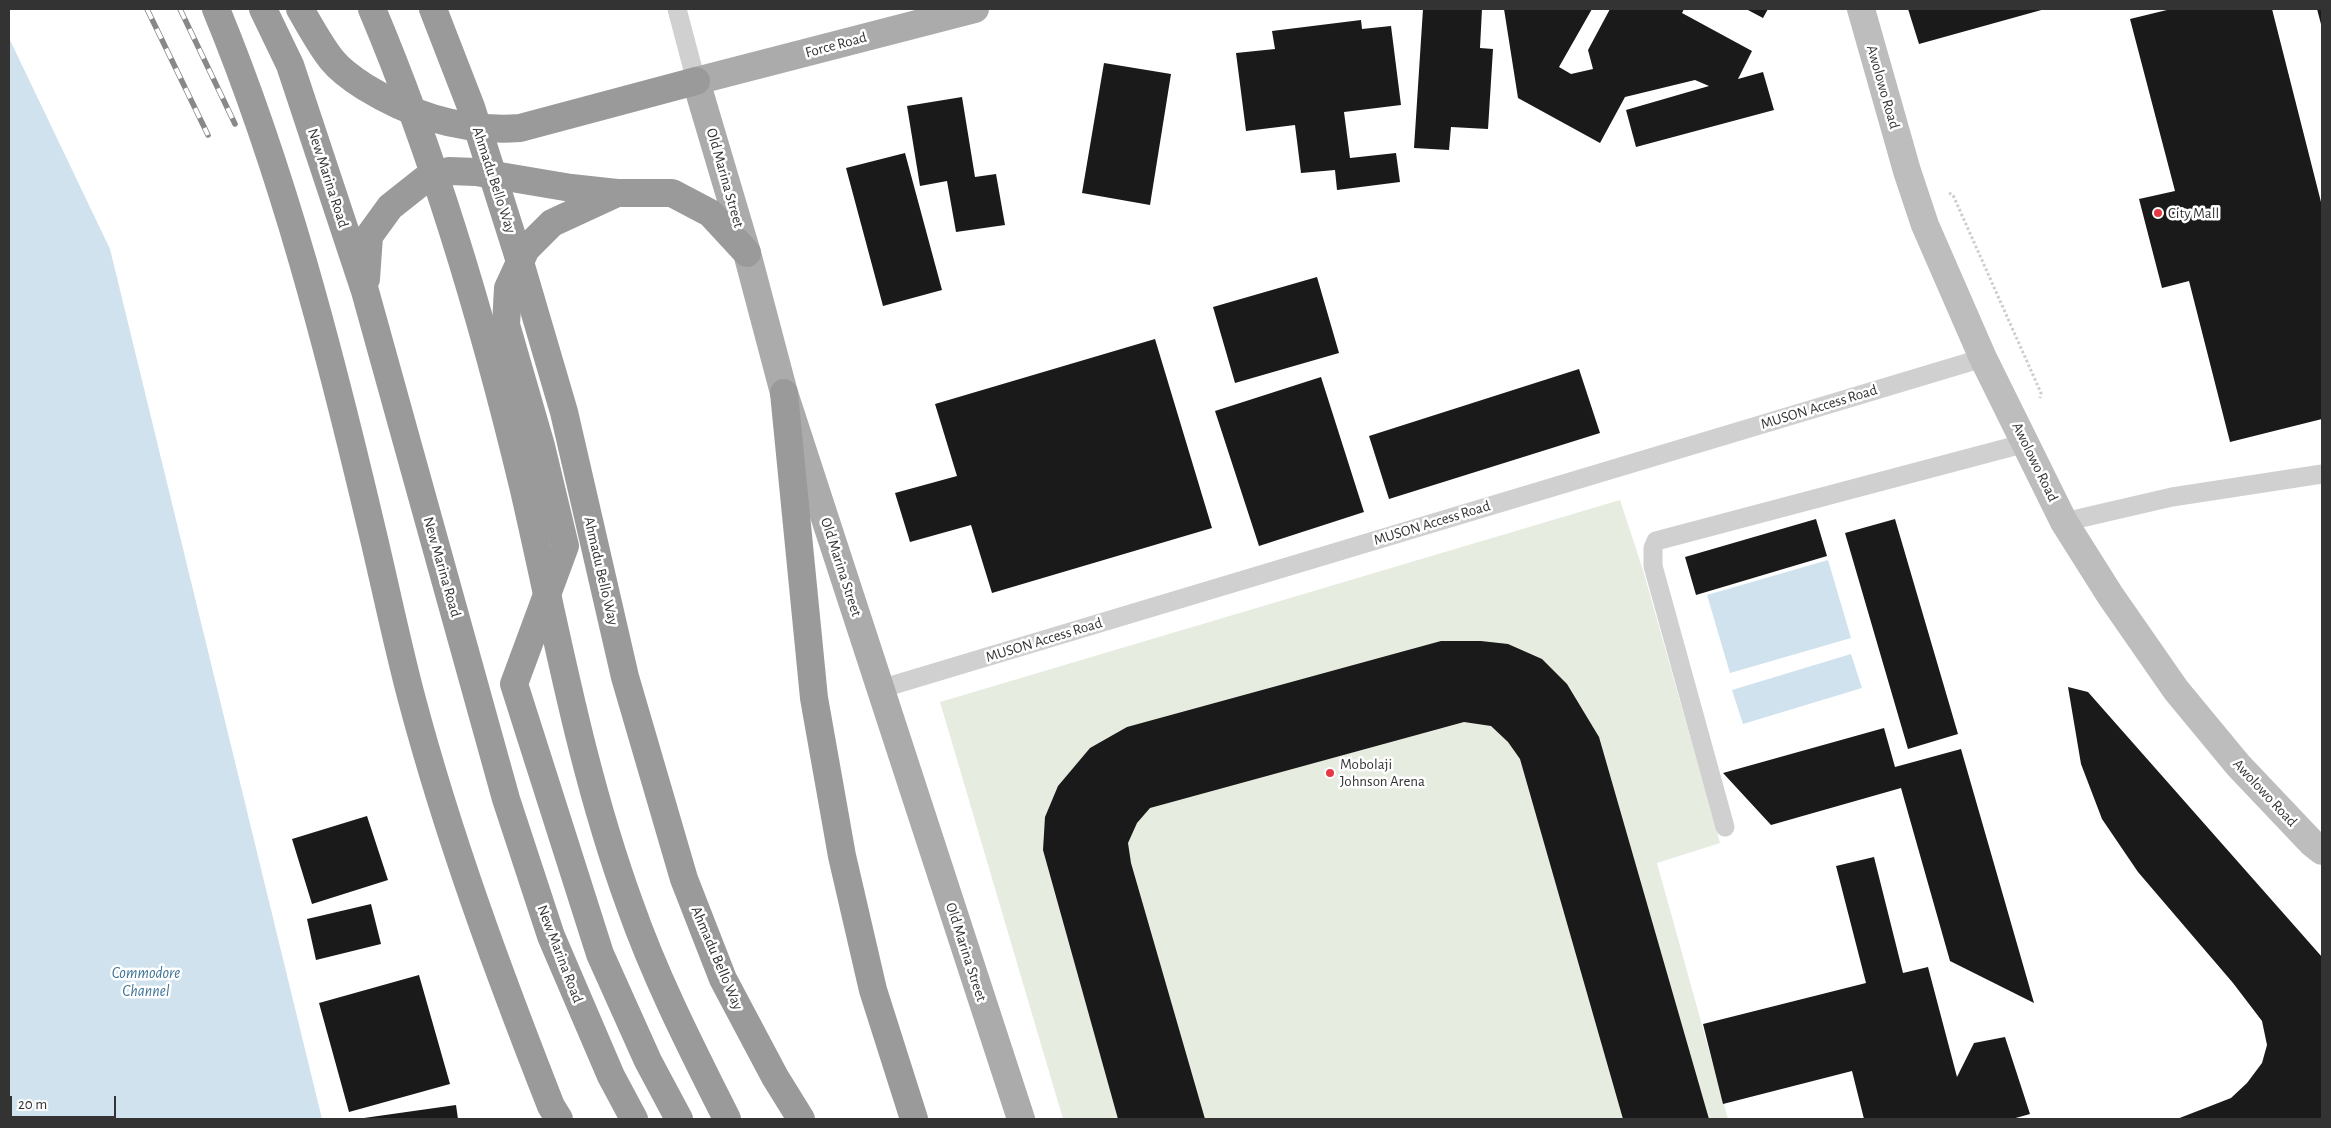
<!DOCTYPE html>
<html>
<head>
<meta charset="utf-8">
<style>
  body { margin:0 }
  #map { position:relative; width:2331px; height:1128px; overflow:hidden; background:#fff; font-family:"Alegreya Sans",sans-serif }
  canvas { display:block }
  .frame { position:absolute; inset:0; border:10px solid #333; pointer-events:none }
  .scale { position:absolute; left:10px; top:1096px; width:106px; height:22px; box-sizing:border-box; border:2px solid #333; border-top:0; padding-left:6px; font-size:15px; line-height:18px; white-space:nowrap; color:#333; -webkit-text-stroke:4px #fff; paint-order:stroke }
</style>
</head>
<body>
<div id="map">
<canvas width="2331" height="1128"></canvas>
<div class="frame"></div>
<div class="scale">20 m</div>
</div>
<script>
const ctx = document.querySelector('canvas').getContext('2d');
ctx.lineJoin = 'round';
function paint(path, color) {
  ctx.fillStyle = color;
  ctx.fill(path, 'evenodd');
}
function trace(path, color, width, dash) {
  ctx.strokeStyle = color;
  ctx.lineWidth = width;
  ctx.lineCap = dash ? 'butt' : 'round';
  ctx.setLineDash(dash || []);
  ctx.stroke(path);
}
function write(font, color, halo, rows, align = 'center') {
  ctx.font = font + ' "Alegreya Sans",sans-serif';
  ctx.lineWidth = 5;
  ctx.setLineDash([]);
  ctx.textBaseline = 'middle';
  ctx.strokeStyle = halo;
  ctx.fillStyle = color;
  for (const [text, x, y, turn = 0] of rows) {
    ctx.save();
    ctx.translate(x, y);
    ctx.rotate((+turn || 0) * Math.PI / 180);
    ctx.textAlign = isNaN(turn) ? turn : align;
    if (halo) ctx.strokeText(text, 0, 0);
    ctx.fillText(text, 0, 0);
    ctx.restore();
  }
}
paint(new Path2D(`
  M1620,500L1643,570L1720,843L1657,863L1728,1119H1063L940,702Z`), '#e6ecdf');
paint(new Path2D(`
  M9,38L110,249L322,1119H9Z
  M1828,560L1851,638L1730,673L1707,595Z
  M1851,654L1862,688L1743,724L1732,690Z`), '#cfe2ee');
paint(new Path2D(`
  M1423,9H1482L1480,48L1493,49L1488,129L1451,127L1449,150L1414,148Z
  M1504,9H1592L1559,67L1571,74L1593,69L1588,50L1610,9H1684L1682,13L1752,51L1738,79L1763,72L1774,110L1636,147L1626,110L1709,86L1695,80L1625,97L1600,143L1518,98Z
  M1746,9H1768L1763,18Z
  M1908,9H2045L1919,44Z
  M2171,9H2272L2322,206V419L2230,442L2189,281L2162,288L2139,199L2175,191L2130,19Z
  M2317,9H2322V28Z
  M1361,20L1362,29L1391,26L1401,105L1344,112L1350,158L1396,153L1400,182L1337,190L1335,170L1301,173L1295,125L1246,131L1236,53L1275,49L1272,31Z
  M1104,63L1171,74L1150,205L1082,193Z
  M962,97L975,177L996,174L1005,225L956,232L947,181L920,186L907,106Z
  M905,153L942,290L883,306L846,168Z
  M1317,277L1339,353L1235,383L1213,307Z
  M1155,339L1212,528L992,593L971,525L910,542L895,493L957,476L935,404Z
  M1579,369L1600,433L1389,499L1369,436Z
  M1321,377L1364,512L1259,546L1215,411Z
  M1816,519L1827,556L1696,595L1685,557Z
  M1895,519L1958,734L1908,749L1845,533Z
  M1441,641H1481L1508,644L1542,659L1567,684L1599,737L1709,1119H1623L1520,759L1508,742L1491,726L1464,722L1150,808L1137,823L1128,843L1131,863L1205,1119H1118L1043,850L1045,817L1058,786L1090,748L1127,727Z
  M2068,687L2088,692L2322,957V1119H2177L2231,1098L2247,1083L2262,1063L2267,1045L2262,1021L2233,983L2138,872L2102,819L2081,764Z
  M1884,728L1895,767L1961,749L2034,1003L1950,961L1901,788L1771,825L1723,773Z
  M367,816L388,880L312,904L292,839Z
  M1874,857L1903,973L1928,967L1957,1077L1974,1043L2005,1037L2030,1114L2012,1119H1864L1852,1071L1723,1104L1703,1024L1866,983L1836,866Z
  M371,904L381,944L316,960L307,919Z
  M419,975L450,1084L349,1112L319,1003Z
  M456,1105L458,1119H364V1118Z`), '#1a1a1a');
trace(new Path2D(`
  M1949,193L1953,195L2041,393L2040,398`), '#cdcdcd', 3, [2.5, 2.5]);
trace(new Path2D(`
  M677,9L696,81
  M2064,522L2172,497L2322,474
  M880,689L1983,358
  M1725,827L1653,566V548L1656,541L2026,443`), '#d0d0d0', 19);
trace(new Path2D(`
  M1861,9L1907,171L1925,225L1983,358L2064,522L2110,595L2176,690L2238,765L2312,843L2322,851`), '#bdbdbd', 28);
trace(new Path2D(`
  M975,9L696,81L747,253L784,393L1021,1119`), '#ababab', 28);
trace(new Path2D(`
  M216,9C284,174 329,349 370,522C384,580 396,639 411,696C448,836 498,971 551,1106L559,1119
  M263,9L290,65L365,291L506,799L551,936L611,1076L634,1119
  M300,9C310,26 320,45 332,60C340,70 354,80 365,87C412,116 465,132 520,128L696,81
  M617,193L552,223L526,249L508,288L506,325L541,446L565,546L514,684L600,954L648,1061L679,1119
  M366,279L369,236L390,207L424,180L449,171L476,172L571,188L617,193H672L710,213L747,253
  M784,393L814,698L842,856L873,990L914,1119`), '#9a9a9a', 28);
const rail = new Path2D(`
  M147,9L208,135
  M180,9L235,124`);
trace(rail, '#888', 5.5);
trace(rail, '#fff', 4, [11]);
trace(new Path2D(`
  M372,9C437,163 485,327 524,490C556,629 581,771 630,905C656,979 692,1049 727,1119
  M433,9L471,107L517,252L564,412L625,677L684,879L723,979L775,1077L801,1119`), '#9a9a9a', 28);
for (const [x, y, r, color] of [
  [2158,213,5,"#e63946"],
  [1330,773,5,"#e63946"]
]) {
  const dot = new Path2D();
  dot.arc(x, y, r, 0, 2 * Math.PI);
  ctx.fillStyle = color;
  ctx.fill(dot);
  trace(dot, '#fff', 2);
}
write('15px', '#333', '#fff', [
  ["Force Road",836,45,-15],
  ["Awolowo Road",1883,87,74],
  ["New Marina Road",328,178,72],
  ["Old Marina Street",725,178,74],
  ["Ahmadu Bello Way",494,180,72],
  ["MUSON Access Road",1819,407,-17],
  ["Awolowo Road",2035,462,64],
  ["MUSON Access Road",1432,523,-17],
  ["New Marina Road",442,567,74],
  ["Old Marina Street",841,567,72],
  ["Ahmadu Bello Way",601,571,77],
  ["MUSON Access Road",1044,640,-17],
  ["Awolowo Road",2265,793,47],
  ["Old Marina Street",966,952,72],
  ["New Marina Road",560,954,69],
  ["Ahmadu Bello Way",717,958,67]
]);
write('15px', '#333', '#fff', [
  ["City Mall",2168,213],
  ["Mobolaji",1340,764],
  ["Johnson Arena",1340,781]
], 'left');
write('italic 16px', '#3f7597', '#fff', [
  ["Commodore",146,973],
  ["Channel",146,991]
]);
</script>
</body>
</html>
